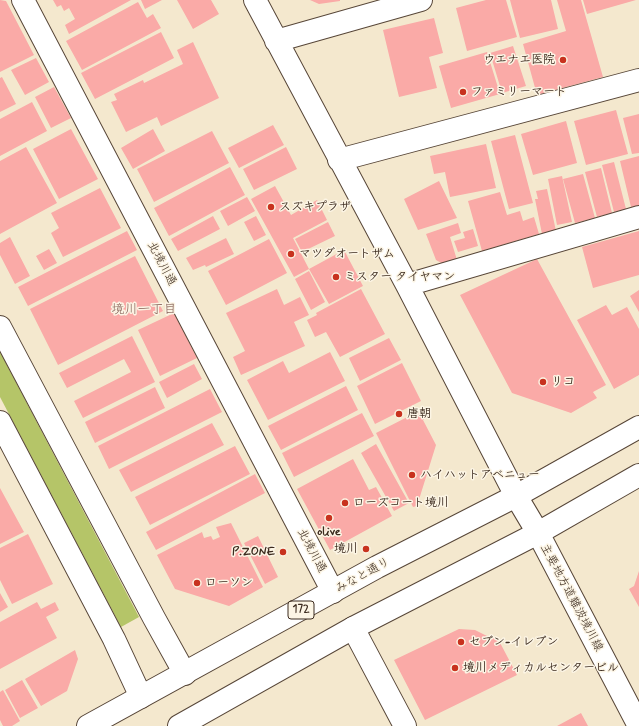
<!DOCTYPE html>
<html>
<head>
<meta charset="utf-8">
<style>
  body { margin:0 }
  canvas { display:block; background:#f4e8ce }
</style>
</head>
<body>
<canvas width="639" height="726"></canvas>
<script>
const ctx = document.querySelector('canvas').getContext('2d');
ctx.lineJoin = 'round';
function paint(path, color) {
  ctx.fillStyle = color;
  ctx.fill(path, 'evenodd');
}
function trace(path, color, width, dash) {
  ctx.strokeStyle = color;
  ctx.lineWidth = width;
  ctx.lineCap = dash ? 'butt' : 'round';
  ctx.setLineDash(dash || []);
  ctx.stroke(path);
}
function write(font, color, halo, rows, align = 'center') {
  ctx.font = font + ' Mynerve,"Klee One",sans-serif';
  ctx.lineWidth = 3;
  ctx.setLineDash([]);
  ctx.textBaseline = 'middle';
  ctx.strokeStyle = halo;
  ctx.fillStyle = color;
  for (const [text, x, y, turn = 0] of rows) {
    ctx.save();
    ctx.translate(x, y);
    ctx.rotate((+turn || 0) * Math.PI / 180);
    ctx.textAlign = isNaN(turn) ? turn : align;
    if (halo) ctx.strokeText(text, 0, 0);
    ctx.fillText(text, 0, 0);
    ctx.restore();
  }
}
paint(new Path2D(`
  M0,352L139,617L121,627L0,397Z`), '#b5c568');
paint(new Path2D(`
  M0,0L6,1L34,55L0,72Z
  M53,0H131L69,34L65,25L75,19L69,8L64,11L61,5L57,7Z
  M141,0H162L145,9Z
  M177,0H211L219,14L193,29Z
  M310,0H340V1L319,4Z
  M486,0H506L517,37L467,51L456,8Z
  M510,0H551L558,29L520,38Z
  M557,0H581L603,77L537,95L523,44L566,31Z
  M583,0H636L587,14Z
  M138,2L147,18L153,14L161,28L82,70L66,41Z
  M434,18L443,53L429,57L437,88L399,97L383,30Z
  M161,32L174,58L95,99L81,73Z
  M193,42L219,98L161,126L157,117L126,132L111,102L117,100L114,94L143,80L144,83L183,64L177,50Z
  M513,46L526,86L502,93L490,53Z
  M487,52L500,94L451,108L439,66Z
  M36,58L49,82L25,95L11,70Z
  M2,77L16,104L0,112V78Z
  M54,87L71,118L51,128L35,97Z
  M32,102L47,131L0,156V119Z
  M616,110L628,154L586,165L574,121Z
  M639,114V153L632,154L623,118Z
  M566,121L577,163L533,175L521,134Z
  M273,125L284,145L239,168L228,148Z
  M71,129L98,179L59,199L33,149Z
  M153,129L165,151L133,169L121,148Z
  M212,131L229,163L154,202L137,169Z
  M515,135L533,203L509,209L491,141Z
  M486,144L496,188L450,197L445,172L434,174L430,156Z
  M26,147L57,203L0,234V161Z
  M286,147L297,169L254,190L243,169Z
  M639,156V206L631,207L620,161Z
  M614,162L626,209L614,212L602,165Z
  M230,167L245,195L169,236L154,208Z
  M601,168L612,213L597,217L585,172Z
  M583,174L595,218L575,223L563,179Z
  M562,176L572,222L557,225L548,179Z
  M439,181L457,218L418,230L404,199Z
  M275,186L291,215L317,200L327,220L293,238L309,269L294,277L251,199Z
  M100,188L121,228L63,257L51,233L59,228L51,213Z
  M547,189L556,231L542,234L535,199H538L536,191Z
  M500,192L507,215L520,211L523,221L534,217L539,234L482,251L468,201Z
  M247,197L255,211L228,226L220,211Z
  M213,216L220,229L178,251L171,239Z
  M256,216L266,235L254,241L244,222Z
  M328,222L335,236L302,252L295,239Z
  M458,223L461,233L450,237L457,260L445,265L436,260L426,234Z
  M473,229L478,246L458,252L454,241L465,238L463,232Z
  M127,231L137,250L28,306L18,287Z
  M639,231V275L593,288L582,247Z
  M10,237L30,276L15,284L0,255V243Z
  M226,238L234,254L206,267L205,265L193,270L186,258Z
  M269,239L287,273L226,305L208,271Z
  M49,249L57,263L44,270L36,256Z
  M344,250L363,286L329,304L309,269Z
  M135,256L163,311L58,365L30,309Z
  M537,259L606,385L593,392L597,398L571,413L512,393L460,295Z
  M309,271L325,302L311,310L295,279Z
  M277,289L284,305L300,297L309,315L294,322L305,346L241,375L233,357L245,351L226,313Z
  M361,289L385,334L340,357L326,332L315,337L307,320L317,315L316,313Z
  M639,290V312L630,296Z
  M606,305L612,315L627,307L639,329V375L614,389L577,320Z
  M174,313L197,358L160,376L138,330Z
  M132,336L155,382L83,418L74,401L131,372L124,359L67,388L59,373Z
  M389,338L401,360L360,381L349,358Z
  M330,352L345,381L268,420L247,380L283,361L289,373Z
  M402,363L421,401L375,424L357,386Z
  M194,364L202,379L167,398L159,382Z
  M346,386L358,410L281,450L268,426Z
  M155,387L165,408L95,443L85,422Z
  M210,389L222,412L109,469L98,446Z
  M423,409L427,418L423,420L436,445L417,506L413,507L376,433Z
  M362,413L374,436L294,477L282,453Z
  M212,423L224,445L131,492L119,470Z
  M376,444L409,503L394,511L361,453Z
  M235,446L250,474L150,525L135,497Z
  M353,459L369,490L376,487L392,516L330,550L297,489Z
  M255,474L265,493L156,550L146,532Z
  M0,488L24,532L0,544Z
  M231,523L263,587L229,606L175,589L157,555L202,532L204,538L211,536L213,540L220,537L216,527Z
  M28,534L53,584L12,604L0,580V548Z
  M258,536L278,577L265,584L244,543Z
  M639,571V607L629,589L634,586Z
  M0,593L8,607L0,612Z
  M37,602L41,609L55,602L59,610L46,617L57,638L0,669V622Z
  M459,629L475,630L491,638L497,637L517,675L425,720L394,660Z
  M75,650L78,659L67,691L41,706L25,679Z
  M22,680L38,708L20,718L5,690Z
  M3,690L20,721L12,726H3L0,720V692Z
  M581,713L588,726H557Z`), '#faaaa7');
const minor = new Path2D(`
  M23,0L333,592
  M255,0L407,285L516,496L538,533
  M276,41L421,0
  M339,160L639,80
  M407,285L639,217
  M0,327L154,618L185,674
  M0,422L114,639L141,697
  M353,628L405,726`);
const major = new Path2D(`
  M538,533L639,726`);
const highway = new Path2D(`
  M88,726L377,567L516,496L639,427
  M179,726L353,628L538,533L639,475`);
trace(minor, '#574638', 24);
trace(major, '#574638', 24);
trace(highway, '#574638', 24);
trace(minor, '#fff', 22);
trace(major, '#fff', 22);
trace(highway, '#fff', 22);
for (const [x, y, r, color] of [
  [563,60,4,"#c8321e"],
  [463,92,4,"#c8321e"],
  [271,207,4,"#c8321e"],
  [291,254,4,"#c8321e"],
  [336,277,4,"#c8321e"],
  [543,382,4,"#c8321e"],
  [399,414,4,"#c8321e"],
  [412,475,4,"#c8321e"],
  [345,503,4,"#c8321e"],
  [329,518,4,"#c8321e"],
  [366,549,4,"#c8321e"],
  [283,552,4,"#c8321e"],
  [197,583,4,"#c8321e"],
  [461,642,4,"#c8321e"],
  [455,668,4,"#c8321e"]
]) {
  const dot = new Path2D();
  dot.arc(x, y, r, 0, 2 * Math.PI);
  ctx.fillStyle = color;
  ctx.fill(dot);
  trace(dot, '#fcf5e5', 1.5);
}
for (const [x, y, w] of [
  [301,610,26]
]) {
  const box = new Path2D();
  box.roundRect(x - w / 2, y - 9, w, 18, 3);
  ctx.fillStyle = '#fcf5e5';
  ctx.fill(box);
  trace(box, '#3b2a1e', 1);
}
write('bold 11px', '#3b2a1e', null, [
  ["172",301,610]
]);
write('bold 12px', '#3b2a1e', '#fcf5e5', [
  ["ウエナエ医院",555,60,"right"],
  ["ファミリーマート",471,92],
  ["スズキプラザ",279,207],
  ["マツダオートザム",299,254],
  ["ミスター タイヤマン",344,277],
  ["リコ",551,382],
  ["唐朝",407,414],
  ["ハイハットアベニュー",420,475],
  ["ローズコート境川",353,503],
  ["olive",329,532,"center"],
  ["境川",358,549,"right"],
  ["P.ZONE",275,552,"right"],
  ["ローソン",205,583],
  ["セブン-イレブン",469,642],
  ["境川メディカルセンタービル",463,668]
], 'left');
write('12px', '#3b2a1e', '#fcf5e5', [
  ["北境川通",161,264,62],
  ["北境川通",311,551,62],
  ["みなと通り",363,576,-29],
  ["主要地方道難波境川線",571,598,62]
]);
write('13px', '#7e574e', '#fcf5e5', [
  ["境川一丁目",144,310]
]);
</script>
</body>
</html>
